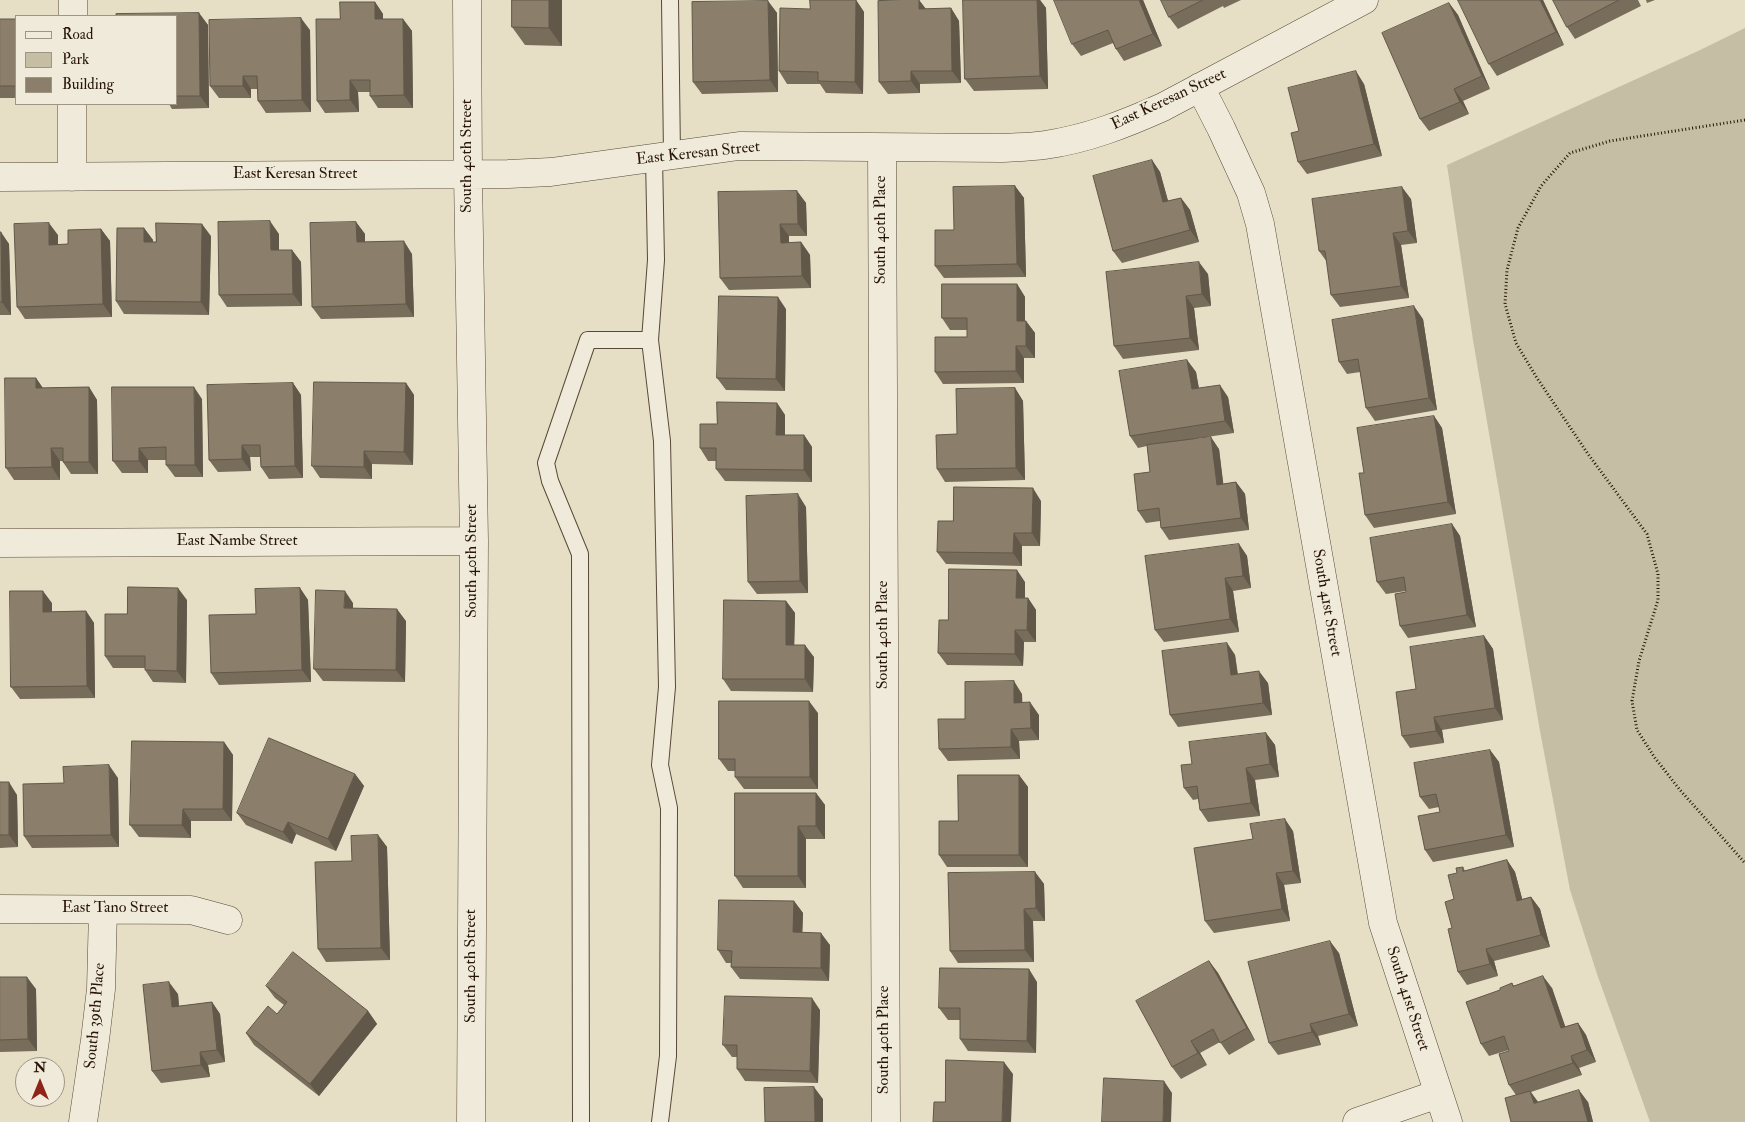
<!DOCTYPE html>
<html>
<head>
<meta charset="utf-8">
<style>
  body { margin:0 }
  #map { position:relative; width:1745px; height:1122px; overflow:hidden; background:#e6dfc5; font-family:"IM FELL Double Pica",serif }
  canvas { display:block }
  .legend { position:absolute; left:15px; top:15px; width:162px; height:90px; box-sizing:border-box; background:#efead9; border:1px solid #9f9585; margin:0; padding:6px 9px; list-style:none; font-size:15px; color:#281508 }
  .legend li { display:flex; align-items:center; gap:10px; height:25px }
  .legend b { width:25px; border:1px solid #9f9585 }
  .north { position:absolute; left:15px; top:1057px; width:50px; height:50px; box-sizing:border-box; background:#efead9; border:1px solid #9f9585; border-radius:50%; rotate:0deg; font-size:14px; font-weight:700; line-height:20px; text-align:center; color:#281508 }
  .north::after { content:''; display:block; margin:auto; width:18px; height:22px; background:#8f2418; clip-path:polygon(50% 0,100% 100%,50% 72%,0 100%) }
</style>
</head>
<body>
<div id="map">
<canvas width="1745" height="1122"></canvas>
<ul class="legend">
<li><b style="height:6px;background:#efead9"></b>Road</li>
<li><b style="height:14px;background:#c6bda5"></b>Park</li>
<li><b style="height:14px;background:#8b7e6a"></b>Building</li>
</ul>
<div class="north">N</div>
</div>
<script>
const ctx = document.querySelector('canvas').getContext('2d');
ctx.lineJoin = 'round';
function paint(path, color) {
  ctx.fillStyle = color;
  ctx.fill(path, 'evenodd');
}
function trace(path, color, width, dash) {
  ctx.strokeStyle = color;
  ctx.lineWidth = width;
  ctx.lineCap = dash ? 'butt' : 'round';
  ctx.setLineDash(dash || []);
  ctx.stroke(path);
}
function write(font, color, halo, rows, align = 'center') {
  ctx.font = font + ' "IM FELL Double Pica",serif';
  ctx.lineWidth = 5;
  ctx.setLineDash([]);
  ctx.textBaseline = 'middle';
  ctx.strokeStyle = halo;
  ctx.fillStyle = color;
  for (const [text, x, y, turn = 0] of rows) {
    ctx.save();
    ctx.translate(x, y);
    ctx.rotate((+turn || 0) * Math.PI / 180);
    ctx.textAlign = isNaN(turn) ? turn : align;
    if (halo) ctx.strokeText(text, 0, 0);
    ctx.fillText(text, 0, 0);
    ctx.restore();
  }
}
paint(new Path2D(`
  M1745,28V1122H1650L1597,974L1570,890L1540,731L1473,340L1447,165L1698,51Z`), '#c6bda5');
const lane = new Path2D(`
  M670,0L672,155
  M654,158L656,260L650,340L662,441L667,687L660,765L669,808L668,1056L660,1122
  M581,1122L580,554L550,481L546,463L588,340H650`);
const street = new Path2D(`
  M467,0L468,175L474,541L471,1122
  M73,16V0
  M1200,87L1221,128L1251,193L1260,224L1383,923L1448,1122
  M882,148L886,1122
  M0,177L508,174L551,172L739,146L1002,148C1017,147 1031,147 1045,145C1087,139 1125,124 1163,107L1364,0
  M72,177V104
  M0,543L474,541
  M0,909L191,910L228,920
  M83,1122L95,1040L101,989L103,910
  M1357,1122L1438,1094`);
trace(lane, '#584837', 18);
trace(street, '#584837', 29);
trace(new Path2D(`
  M1745,120L1610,141L1570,153L1541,186L1518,228L1507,270L1505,304L1516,343L1537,378L1588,454L1647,534L1658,574V600L1639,661L1632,701L1637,730L1655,758L1680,790L1745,863`), '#281508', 3, [1, 2.5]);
trace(lane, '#efead9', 16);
trace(street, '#efead9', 28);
paint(new Path2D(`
  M512,0H562V46L525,45L512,27Z
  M856,0L864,12L863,94L826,93L820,84H787L779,71L810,9Z
  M919,0L926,9L951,8L959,21L961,83L920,84V93L888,94L879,82Z
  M963,0H1040L1046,8L1048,89L974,91L965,79Z
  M1143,0L1162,46L1124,61L1116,49L1113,43L1081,56L1072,44Z
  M1161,0H1241L1224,8L1223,6L1178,29L1169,17Z
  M1458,0H1543L1564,45L1497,76L1489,64Z
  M1553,0H1638L1641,6L1575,39L1567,27Z
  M1646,0H1655L1647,3Z
  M768,1L777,13L778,92L702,94L693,82Z
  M375,2L383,14V19H403L412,31L413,108H378L370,96V92H358L359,112L325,113L317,101L340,19Z
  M1449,3L1458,15L1490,89L1463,101L1469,114L1429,131L1420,119Z
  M199,13L208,25L209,108L172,109L169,104H176V16Z
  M0,19H16V98H0Z
  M310,30L311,112L266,113L258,101L257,89H251V98H219L210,86Z
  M1364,84L1382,156L1307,174L1298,162L1299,131Z
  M1152,160L1160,172L1168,201L1181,198L1190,210L1199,242L1122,263L1113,251Z
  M1015,186L1024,198L1026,277L944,278L935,266L954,230Z
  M797,191L806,203L807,236H789V243L801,242L810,255L811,288L729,290L720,278Z
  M1411,199L1417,243L1401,245L1409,298L1340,307L1331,295L1327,262L1319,251Z
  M356,222L365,234V242L412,254L414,317L321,319L312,307Z
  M144,228L153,240V242L211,236L209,315L124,314L116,301Z
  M101,229L110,241L112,317L25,319L17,307L58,235V245L68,244Z
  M0,232L9,244L11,315H0Z
  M279,234V250H292L301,262L302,306L227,307L219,295Z
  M1208,274L1211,306L1194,308L1199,350L1123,359L1114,346Z
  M1017,284L1025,297V321H1026L1035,333V358H1024V383L943,384L935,372L967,337V330H950L942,318Z
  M786,309L785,391L726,390L717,378Z
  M1423,319L1437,410L1375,421L1366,408L1360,372L1347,374L1339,362Z
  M1187,360L1196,372L1199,388L1228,397L1234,433L1193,439L1219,449L1223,484L1236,482L1245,494L1249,530L1169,540L1161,528L1160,521L1146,523L1138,511L1150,472L1147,446L1138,448L1130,436Z
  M36,378L43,388L89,387L97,400L98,474H71L63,462V461H60V480H14L6,468Z
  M293,383L301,395L303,478L269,479L261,467L260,457H250L251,471L218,472L209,460Z
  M406,383L414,395L413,465L372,464V479L320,478L312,466Z
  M1015,388L1023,401L1025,480L945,482L937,469L957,434Z
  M202,399L203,477H175L166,465V460H148V473H122L113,461Z
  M777,403L785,415V435H804L812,447V482L725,481L716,469V461H708L700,448L717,424Z
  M1434,416L1442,428L1456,514L1374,528L1365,515L1364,473Z
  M1041,501L1040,546H1022V566L946,564L937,552L953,521Z
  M806,507L808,593L757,594L748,582Z
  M1452,524L1460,536L1476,627L1408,638L1400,626L1406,591L1386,594L1377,582Z
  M1239,544L1247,556L1251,588L1233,591L1239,632L1164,642L1155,630Z
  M1025,582V598H1028L1036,610V642H1024L1023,666L947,665L938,653L948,620Z
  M300,588L308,600L311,682L219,685L211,673Z
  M187,600L186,683L153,682L145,670V668H113L105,656L127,614Z
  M786,601L795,613L794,645L814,657L813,692L731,691L723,679Z
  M52,603V612L86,611L94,623L95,698L20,699L11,687Z
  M353,603V608L406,621L405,682L323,681L314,669Z
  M1484,636L1493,649L1503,720L1442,730L1444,743L1410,748L1402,736L1416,689Z
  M1227,643L1235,655L1238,674L1268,683L1272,715L1178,727L1170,715Z
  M1022,694V703L1039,715V740L1019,741L1020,759L948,761L939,749L965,719Z
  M818,713V789H744L735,777V771H728L719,759Z
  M1266,733L1275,745L1279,777L1255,780L1260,816L1208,822L1200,810L1198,799L1193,800L1184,788L1192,764Z
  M224,742L233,755L232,821H191V838L139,837L130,825Z
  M1490,750L1499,762L1514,847L1433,862L1425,850L1440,812L1439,807L1429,809L1420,797Z
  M355,774L364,786L336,851L296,834L292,844L246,825L237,813Z
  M1019,775L1028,787V867H947L939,855L958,821Z
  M118,778L119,847L32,848L24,836L64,783Z
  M0,782L17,795L18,847L0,848Z
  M816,793L825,805V839H806V888H743L735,876Z
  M1293,831L1301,883L1284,885L1290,921L1214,933L1205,921L1253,839Z
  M378,835L387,847L390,960L326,962L318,949L352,861Z
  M1507,860L1515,872L1522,899L1531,897L1540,909L1550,947L1494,961L1498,976L1467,985L1458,972L1452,928L1457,873L1463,867L1465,871Z
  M1035,872L1044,884L1045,921H1033L1034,962L958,963L950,951Z
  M794,901L803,913L802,933L830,945L829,981L740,979L731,967V963H726L718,950Z
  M1339,953L1358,1026L1318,1036L1321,1045L1278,1055L1269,1043Z
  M1209,961L1218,973L1255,1040L1229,1055L1220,1042L1200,1053L1207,1065L1181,1079L1172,1067Z
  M0,977L36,989L37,1051L0,1052Z
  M1037,982L1036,1053L968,1051L960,1039V1020H948L939,1008Z
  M1512,983L1514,986L1552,988L1565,1027L1578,1023L1586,1035L1596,1062L1579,1068L1582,1075L1531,1092L1537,1102H1588L1593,1122H1511L1516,1095L1509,1085V1050L1489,1056L1481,1044L1500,990Z
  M266,986L368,1011L377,1024L319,1096L254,1045L246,1033L277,1014L284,1005L275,998Z
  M178,994L179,1006L212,1002L220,1014L225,1062L208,1065L210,1077L161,1083L152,1071Z
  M820,1010L818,1083L745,1081L737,1069V1057H732L723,1045Z`), '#786c5b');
paint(new Path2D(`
  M549,0H562V46L549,28Z
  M856,0L864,12L863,94L855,82Z
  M919,0L928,12L919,9Z
  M1037,0H1040L1046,8L1048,89L1040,76Z
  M1139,0H1143L1162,46L1153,34Z
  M1540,0H1543L1564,45L1556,32Z
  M768,1L777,13L778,92L770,80Z
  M375,2L383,14V31L375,19Z
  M1449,3L1458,15L1490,89L1482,76Z
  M951,8L959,21L961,83L952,71Z
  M199,13L208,25L209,108L200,96Z
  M301,18L310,30L311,112L302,100Z
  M403,19L412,31L413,108L404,95Z
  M911,71L920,84V93L911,81Z
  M1356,71L1364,84L1382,156L1374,144Z
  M243,76L251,89V98L243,86Z
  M350,80L358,92L359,112L350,100Z
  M1454,89L1463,101L1469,114L1460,102Z
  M1152,160L1160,172L1172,215L1163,202Z
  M1015,186L1024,198L1026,277L1017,264Z
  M1402,187L1411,199L1417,243L1408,231Z
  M797,191L806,203L807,236L798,224Z
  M1181,198L1190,210L1199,242L1190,230Z
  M270,221L279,234V262L271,250Z
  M356,222L365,234V255L357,242Z
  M49,223L58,235V257L49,245Z
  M202,224L211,236L209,315L201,302Z
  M780,224L789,236V255L781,243Z
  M144,228L153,240V254L144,242Z
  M101,229L110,241L112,317L103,304Z
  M1,232L9,244L11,315L2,302Z
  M1393,233L1401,245L1409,298L1401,286Z
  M404,241L412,254L414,317L406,304Z
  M801,242L810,255L811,288L802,276Z
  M292,250L301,262L302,306L293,294Z
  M1199,262L1208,274L1211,306L1202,294Z
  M1017,284L1025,297V333L1017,321Z
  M1186,296L1194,308L1199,350L1190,338Z
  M778,297L786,309L785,391L776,379Z
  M1414,306L1423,319L1437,410L1429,398Z
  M1026,321L1035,333V358L1026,346Z
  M1016,346L1024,358V383L1016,371Z
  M1187,360L1196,372L1201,402L1192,389Z
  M36,378L44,390L36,388Z
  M293,383L301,395L303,478L295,466Z
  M406,383L414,395L413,465L404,452Z
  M1220,385L1228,397L1234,433L1225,421Z
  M89,387L97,400L98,474L89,462Z
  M194,387L202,399L203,477L195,465Z
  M1015,388L1023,401L1025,480L1016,468Z
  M777,403L785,415V447L776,435Z
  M1434,416L1442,428L1456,514L1448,502Z
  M804,435L812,447V482L804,470Z
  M1211,437L1219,449L1225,497L1217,485Z
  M242,445L250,457L251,471L242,459Z
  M51,448L60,461V480L52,467Z
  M139,448L148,460V473L139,461Z
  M364,451L372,464V479L364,467Z
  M1236,482L1245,494L1249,530L1241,518Z
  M1033,488L1041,501L1040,546L1032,533Z
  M798,494L806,507L808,593L800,581Z
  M1452,524L1460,536L1476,627L1467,615Z
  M1014,533L1022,546V566L1013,553Z
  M1239,544L1247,556L1251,588L1243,576Z
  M1017,570L1025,582V610L1016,598Z
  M1225,578L1233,591L1239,632L1230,619Z
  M178,588L187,600L186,683L177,671Z
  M300,588L308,600L311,682L302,670Z
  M43,591L52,603V624L43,612Z
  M345,591L353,603V620L344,608Z
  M1028,598L1036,610V642L1027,630Z
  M786,601L795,613L794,657L786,645Z
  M397,609L406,621L405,682L396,670Z
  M86,611L94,623L95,698L87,686Z
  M1015,630L1024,642L1023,666L1015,654Z
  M1484,636L1493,649L1503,720L1495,708Z
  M1227,643L1235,655L1239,687L1231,675Z
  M805,645L814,657L813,692L805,679Z
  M1259,671L1268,683L1272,715L1263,703Z
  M1014,681L1022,694L1023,715L1014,703Z
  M809,701L818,713V789L810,777Z
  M1030,702L1039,715V740L1031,728Z
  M1434,717L1442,730L1444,743L1436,731Z
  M1011,729L1019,741L1020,759L1011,747Z
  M1266,733L1275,745L1279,777L1270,764Z
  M224,742L233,755L232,821L223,809Z
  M1490,750L1499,762L1514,847L1506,835Z
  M109,765L118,778L119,847L111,835Z
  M1246,768L1255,780L1260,816L1251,803Z
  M355,774L364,786L336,851L328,839Z
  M1019,775L1028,787V867L1019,855Z
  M9,782L17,795L18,847L9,835Z
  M816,793L825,805V839L816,826Z
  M183,809L191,821V838L182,825Z
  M1285,819L1293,831L1301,883L1293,871Z
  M288,822L296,834L292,844L283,832Z
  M798,826L806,839V888L798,876Z
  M378,835L387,847L390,960L381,948Z
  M1507,860L1515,872L1526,913L1517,901Z
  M1035,872L1044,884L1045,921L1036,908Z
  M1276,873L1284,885L1290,921L1282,909Z
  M1531,897L1540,909L1550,947L1541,935Z
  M794,901L803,913L802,945L793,932Z
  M1024,909L1033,921L1034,962L1025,950Z
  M821,933L830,945L829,981L821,968Z
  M1330,941L1339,953L1358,1026L1349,1014Z
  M1486,949L1494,961L1498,976L1490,964Z
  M1209,961L1218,973L1255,1040L1247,1028Z
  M1029,969L1037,982L1036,1053L1027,1041Z
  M1543,976L1552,988L1570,1040L1561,1028Z
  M27,977L36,989L37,1051L28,1039Z
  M169,982L178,994L180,1019L172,1007Z
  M812,998L820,1010L818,1083L810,1071Z
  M212,1002L220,1014L225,1062L217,1050Z
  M368,1011L377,1024L319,1096L310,1084Z
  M1578,1023L1586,1035L1596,1062L1587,1050Z
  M1310,1024L1318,1036L1321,1045L1312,1032Z
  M1191,1041L1200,1053L1207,1065L1198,1053Z
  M200,1052L208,1065L210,1077L201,1065Z
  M1571,1056L1579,1068L1582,1075L1573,1063Z
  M1004,1062L1013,1074L1011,1122H1002Z
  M1164,1081L1172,1093L1171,1122H1163Z
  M814,1087L823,1099V1122H815Z
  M1579,1090L1588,1102L1593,1122H1588Z
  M1530,1091L1539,1103H1534Z`), '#61584a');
const building = new Path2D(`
  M512,0H549V28L512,27Z
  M810,0H856L855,82L818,81V72L779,71L780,8L810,9Z
  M919,0V9L951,8L952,71H911V81L879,82L878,1Z
  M963,0H1037L1040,76L965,79Z
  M1054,0H1139L1153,34L1116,49L1108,30L1072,44Z
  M1161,0H1203L1169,17Z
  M1458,0H1540L1556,32L1489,64Z
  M1553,0H1619L1567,27Z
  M768,1L770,80L693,82L692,2Z
  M340,2H375V19H403L404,95L370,96V80H350V100L317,101L316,19H340Z
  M1449,3L1482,76L1454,89L1460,102L1420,119L1382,33Z
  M199,13L200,96H176V16H116V14Z
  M301,18L302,100L258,101L257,76H243V86H210L209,20Z
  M0,19H16V86H0Z
  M1356,71L1374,144L1298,162L1291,133L1299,131L1288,88Z
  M1152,160L1163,202L1181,198L1190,230L1113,251L1093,176Z
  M1015,186L1017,264L935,266V230H954L953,187Z
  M1402,187L1408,231L1393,233L1401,286L1331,295L1325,251H1319L1312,199Z
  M797,191L798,224H780L781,243L801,242L802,276L720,278L718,192Z
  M270,221L271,250H292L293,294L219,295L218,222Z
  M356,222L357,242L404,241L406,304L312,307L310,223Z
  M49,223V245L68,244V230L101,229L103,304L17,307L14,224Z
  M156,223L202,224L201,302L116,301L117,228H144V242H156Z
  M0,232H1L2,302H0Z
  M1199,262L1202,294L1186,296L1190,338L1114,346L1106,272Z
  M942,284H1017V321H1026V346H1016V371L935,372V337H967V318H942Z
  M719,296L778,297L776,379L717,378Z
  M1414,306L1429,398L1366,408L1358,359L1339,362L1332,320Z
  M1187,360L1192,389L1220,385L1225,421L1130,436L1119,371Z
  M5,378H36V388L89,387V462H63V448H51L52,467L6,468Z
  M314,382L406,383L404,452L364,451V467L312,466Z
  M293,383L295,466L261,467L260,445H242V459L209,460L207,385Z
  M112,387H194L195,465H166V447L139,448V461H113Z
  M1015,388L1016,468L937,469L936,435L957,434L956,389Z
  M717,402L777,403L776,435H804V470L716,469V448H700V424H717Z
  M1434,416L1448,502L1365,515L1359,473H1364L1357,428Z
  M1211,437L1217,485L1236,482L1241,518L1161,528L1159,508L1138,511L1134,474L1150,472L1147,445Z
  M954,487L1033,488L1032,533H1014L1013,553L937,552L938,521H953Z
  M798,494L800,581L748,582L746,496Z
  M1452,524L1467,615L1400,626L1395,594L1406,592L1404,577L1377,582L1370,538Z
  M1239,544L1243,576L1225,578L1230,619L1155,630L1145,556Z
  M949,569L1017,570L1016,598H1028L1027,630H1015V654L938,653L939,620H948Z
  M128,587L178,588L177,671L145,670V656H105V614H127Z
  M300,588L302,670L211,673L209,615L256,614L255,589Z
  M316,590L345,591L344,608L397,609L396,670L314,669Z
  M10,591H43V612L86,611L87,686L11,687Z
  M724,600L786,601V645H805V679H723Z
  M1484,636L1495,708L1434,717L1436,731L1402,736L1396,692L1416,689L1410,647Z
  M1227,643L1231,675L1259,671L1263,703L1170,715L1162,651Z
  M1014,681V703L1030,702L1031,728L1011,729V747L939,749L938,719H965V682Z
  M719,701H809L810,777H735V759H719Z
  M1266,733L1270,764L1246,768L1251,803L1200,810L1197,786L1184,788L1181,765L1192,764L1189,742Z
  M269,738L355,774L328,839L288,822L283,832L237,813Z
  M132,741L224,742L223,809H183L182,825H130Z
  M1490,750L1506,835L1425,850L1418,816L1440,812L1436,794L1420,797L1414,763Z
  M109,765L111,835L24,836L23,784L64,783L63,767Z
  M958,775H1019V855H939V821H958Z
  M0,782H9V835H0Z
  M735,793H816V826H798V876H735Z
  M1285,819L1293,871L1276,873L1282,909L1205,921L1194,848L1253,839L1250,824Z
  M378,835L381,948L318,949L315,862L352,861L351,836Z
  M1507,860L1517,901L1531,897L1541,935L1486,949L1490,964L1458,972L1448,929L1452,928L1445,902L1454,899L1448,875L1457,873L1456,868L1463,867V871Z
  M1035,872L1036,908L1024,909L1025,950L950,951L948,873Z
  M719,900L794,901L793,932L821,933V968L731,967L732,951L718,950Z
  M1330,941L1349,1014L1310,1024L1312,1032L1269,1043L1248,962Z
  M293,952L368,1011L310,1084L246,1033L268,1006L277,1014L287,1002L266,986Z
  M1209,961L1247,1028L1220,1043L1213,1029L1191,1041L1198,1053L1172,1067L1136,1001Z
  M940,968L1029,969L1027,1041L960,1039V1008H939Z
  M1543,976L1561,1028L1578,1023L1587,1050L1571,1056L1573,1063L1509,1085L1499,1054L1509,1051L1504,1036L1481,1044L1466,1002L1500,990V988L1512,983L1513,986Z
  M0,977H27L28,1039L0,1040Z
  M169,982L172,1007L212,1002L217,1050L200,1052L201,1065L152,1071L143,985Z
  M725,996L812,998L810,1071L737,1069V1045H723Z
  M946,1060L1004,1062L1002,1122H933L934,1102H945Z
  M1104,1078L1164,1081L1163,1122H1102Z
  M814,1087L815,1122H765L764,1088Z
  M1579,1090L1588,1122H1511L1505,1098L1530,1091L1534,1103Z`);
paint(building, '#8b7e6a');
trace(building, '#61584a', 1);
write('16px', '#281508', '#efead9', [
  ["East Keresan Street",1169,100,-25],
  ["East Keresan Street",698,154,-6],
  ["South 40th Street",468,156,-90],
  ["East Keresan Street",295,175],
  ["South 40th Place",882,230,-90],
  ["East Nambe Street",237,542],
  ["South 40th Street",473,561,-90],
  ["South 41st Street",1326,603,80],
  ["South 40th Place",884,635,-90],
  ["East Tano Street",115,909],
  ["South 40th Street",472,966,-90],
  ["South 41st Street",1407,999,72],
  ["South 39th Place",96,1016,-85],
  ["South 40th Place",885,1040,-90]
]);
</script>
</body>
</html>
